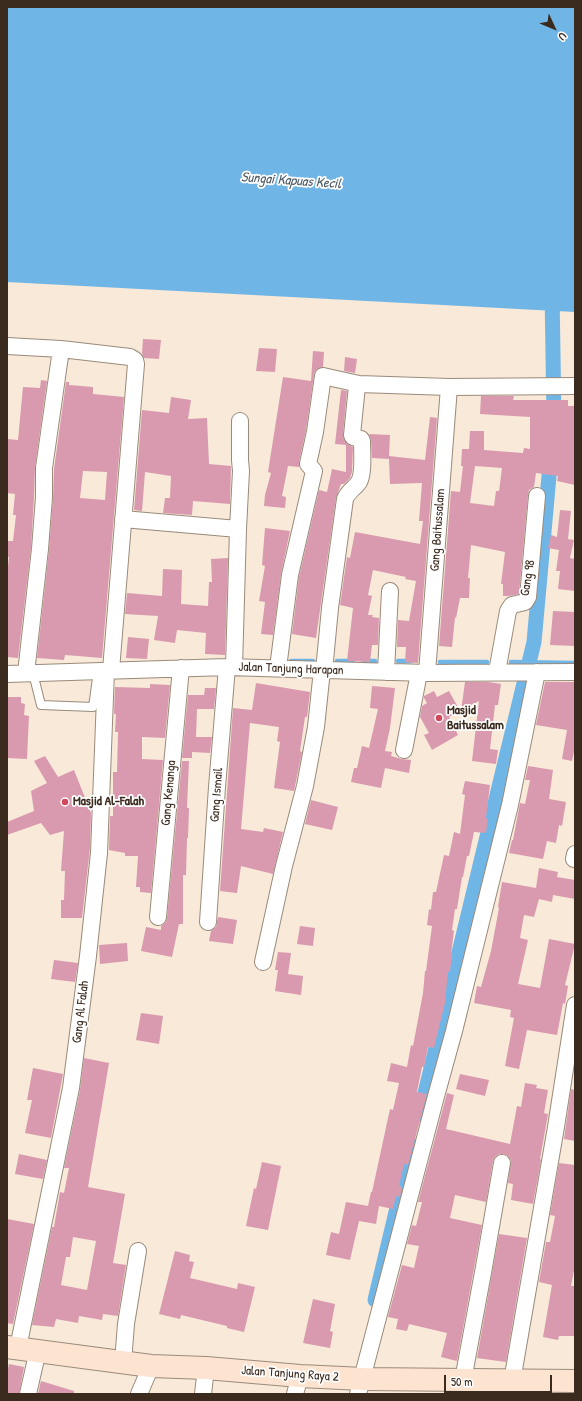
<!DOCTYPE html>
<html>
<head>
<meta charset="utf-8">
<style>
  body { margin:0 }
  #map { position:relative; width:582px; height:1401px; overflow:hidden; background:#f8e9d8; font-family:"Patrick Hand",sans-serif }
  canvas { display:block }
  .frame { position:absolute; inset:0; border:8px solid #3b2a1e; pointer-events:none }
  .north { position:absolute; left:534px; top:8px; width:40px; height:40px; -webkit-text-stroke:3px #fff; paint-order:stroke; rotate:134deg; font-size:11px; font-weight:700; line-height:16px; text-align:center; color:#3b2a1e }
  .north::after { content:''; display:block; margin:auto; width:14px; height:18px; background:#3b2a1e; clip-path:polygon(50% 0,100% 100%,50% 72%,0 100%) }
  .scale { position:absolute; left:444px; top:1375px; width:108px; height:18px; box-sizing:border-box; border:2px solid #3b2a1e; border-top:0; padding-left:5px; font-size:12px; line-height:14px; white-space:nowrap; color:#3b2a1e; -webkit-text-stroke:3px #fff; paint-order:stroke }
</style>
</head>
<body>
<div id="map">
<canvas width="582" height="1401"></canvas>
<div class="frame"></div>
<div class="north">U</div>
<div class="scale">50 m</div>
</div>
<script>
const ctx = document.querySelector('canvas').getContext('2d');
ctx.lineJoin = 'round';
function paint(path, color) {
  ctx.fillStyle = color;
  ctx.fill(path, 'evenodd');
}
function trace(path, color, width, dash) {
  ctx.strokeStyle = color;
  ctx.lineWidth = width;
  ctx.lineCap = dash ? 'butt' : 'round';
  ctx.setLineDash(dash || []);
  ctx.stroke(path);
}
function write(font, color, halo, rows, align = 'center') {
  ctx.font = font + ' "Patrick Hand",sans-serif';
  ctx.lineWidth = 3.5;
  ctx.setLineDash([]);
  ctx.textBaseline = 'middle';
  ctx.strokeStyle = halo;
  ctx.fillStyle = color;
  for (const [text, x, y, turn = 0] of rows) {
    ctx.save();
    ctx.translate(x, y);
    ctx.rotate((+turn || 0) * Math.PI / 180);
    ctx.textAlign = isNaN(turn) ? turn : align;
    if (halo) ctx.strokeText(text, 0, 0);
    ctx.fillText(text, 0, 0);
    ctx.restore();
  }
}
paint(new Path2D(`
  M7,7H575V312L7,282Z`), '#6fb6e6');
trace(new Path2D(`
  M291,661H313
  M337,661H353
  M364,661H375
  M398,661H411
  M440,662H487
  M511,662L575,663`), '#6fb6e6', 4.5);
trace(new Path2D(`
  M552,290L554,420
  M420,1114L534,642L551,454
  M375,1300L412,1145`), '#6fb6e6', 15);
paint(new Path2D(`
  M143,339L161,340L159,359L144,358L142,353Z
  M259,348L277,349L275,372L256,371Z
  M313,351L324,352L323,367L316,370L314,375L306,430L299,462V467L288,466L282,496L286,497L285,508L264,506L265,495L271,473L268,472L283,377L311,381Z
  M345,357L357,359L355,373L344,371Z
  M41,380L47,381L35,467L34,497L31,548L18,658L7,657V576L9,557H7V541H13L16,515H13L15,494L7,493V439L18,440L23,387L40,388Z
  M66,382H69V385L93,387V394L124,397L102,658L65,655L64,660L37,658L49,550L53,498L54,469ZM83,471L107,472L105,500L80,498Z
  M341,390L347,391L343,434L344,439L347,444L353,447L352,472L350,478L344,484H341L336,498L316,638L292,634L299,577L319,490L327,492L332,469L346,472V445L335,444Z
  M481,396H514L513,400H568V406H575V485L557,481L558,476L536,473L534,487L529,490L528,495L519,594L509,596H503V584H501L505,552L471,545L468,578H470L469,598H460L456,618L455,617L452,647L439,646L451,491L460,492L463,466H461L462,449H469L470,431H484V450L523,453L524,448L530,449V417L480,414ZM475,466L502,468L499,491H496L494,506L470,503Z
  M171,397L191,400L188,419L207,418L209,464L231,466L230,504L193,501L192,515L163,513L165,498H170L171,476L145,472L142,511L134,510L142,410L169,413Z
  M430,417L437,418L418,663L405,662L406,647H397L398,620L409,621L416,581L405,579L406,577L373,570L368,595L372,596L368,615H373L372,617L379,618L378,645H372L370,662L347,661L353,608L340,605L347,557L350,558L355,532L420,544L423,521H419L422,483L390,484L389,459L372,458L371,440L369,434L390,435L389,456L425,460Z
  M560,510L571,511L568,539L574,540L570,558L575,559V591L558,589L560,571H556L559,550L548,548L551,535L557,537Z
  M265,528L290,531L281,574L273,635L261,634L265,602L259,601L265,566L262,565Z
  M228,558L225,655L205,654L206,633L177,630L175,643L154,640L158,616L125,614L127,593L162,596L163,569L182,570L181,604L208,606L209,582H212L211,559Z
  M553,611L575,612V646L550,645Z
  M128,637L149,639L147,659L126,658Z
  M465,682H488L501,684L498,705H495L490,749L498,750L496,764L472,761L479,701L461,711Z
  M545,682H575V747L572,761L562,759L567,730L536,725Z
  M256,683L310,692L307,717H305L300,751L302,752L294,791L274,788L280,742L277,741L279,727L250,723L241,829L263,832L264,828L283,832L273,874L241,866L237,893L220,891L233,708L252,710Z
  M150,684L170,685L165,738L142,737V759L163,760L151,893L140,892V887H136L138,856H125V853L109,850L110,816H113V772H117L118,732H115L116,714H114L115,687L150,688Z
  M372,686L395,688L390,728L385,751L392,752L391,756L402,759L411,760L409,773L385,768L381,788L351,782L354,768H357L362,746L369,748L378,709L370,708Z
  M205,688H216L214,709H197L196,737H212L210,753L192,752V758H182L188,695H204Z
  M434,691L437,697L449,691L460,711L449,717L458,735L432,750L424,735L429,733L420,717L422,706L427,703L424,698V696Z
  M7,697H21V703L25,704L24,715L29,716L27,759L7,758Z
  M45,756L58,777L74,770L91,813L90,848L82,918H61V900H64L65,871H61L64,831L50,835L41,823L7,835V822L34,811L31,791L47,783L34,761Z
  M182,761H189L187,808H189L188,838H187L186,875H183V924H179L172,957L141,951L146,927L161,930V926L165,923L167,918Z
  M528,766L553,770L549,799L566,802L562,826L559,825L556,843L547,841L543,859L509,853L512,840H513L520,803L525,804L530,780H525Z
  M465,781L490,785L486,818L488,819L486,833L474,832L469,856H467L463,877H462L457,909H455L452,930L454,931L451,954H452L450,972H448L445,1003L434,1048L428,1047L424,1067H422L417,1092L427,1094L408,1165L404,1164L399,1186L402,1187L400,1197L396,1196L393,1209L379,1206L376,1224L359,1221L350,1260L326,1255L331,1232L339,1234L346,1202L368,1206L371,1192H372L390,1109L393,1110L399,1083L387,1081L391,1063L407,1067L411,1045L413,1046L423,993L425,971H426L432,926L427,925L429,909L431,910L433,892H436L444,855L449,856L454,832L460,834L465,795L462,794Z
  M311,800L338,807L332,830L305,824Z
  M539,868L558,872L557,877L575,880V899L553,895L552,902L539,899L534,917L524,915L520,938L528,940L518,984L540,988L549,939L575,944L565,985L568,986L565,1004L563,1003L557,1035L527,1030L519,1069L505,1066L514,1018L510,1017L511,1010L474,1003L477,986L481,987L491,951L499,908L498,907L502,882L536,888Z
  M218,917L237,920L233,944L209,941L211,931L216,927Z
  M300,926L315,928L313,946L297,944Z
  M127,943L128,961L100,964L99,945Z
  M278,952L291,953L288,974L303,976L301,995L275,991L278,970H275Z
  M54,960L78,963L75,982L51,979Z
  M141,1013L163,1016L159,1044L136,1040Z
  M84,1058L109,1063L88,1187L125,1194L113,1263L126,1265L118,1316L103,1314L102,1320L79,1316L78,1323L56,1319L54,1327L32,1325L52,1227H54L60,1192L64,1193L69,1168H64L80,1090ZM73,1237L96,1241L87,1290L61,1285L66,1257H70Z
  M33,1068L63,1074L51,1138L25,1133L32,1100H27Z
  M460,1074L489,1080L485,1096L456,1089Z
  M525,1083L537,1085L536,1088L548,1090L544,1113L548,1114L540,1159L541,1160L533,1204L511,1200L513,1184L508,1183L511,1160L508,1156L503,1154H499L495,1157L493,1161L486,1202L455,1195L450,1218L482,1225L457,1361L441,1357L447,1333L409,1324L407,1331L396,1329L398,1319L388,1317L402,1265L414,1268L419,1246L407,1244L412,1225L416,1226L422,1202H418L447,1093L454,1095L446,1129L510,1144L517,1106L521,1107Z
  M571,1089L575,1090V1141L564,1139Z
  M19,1154L47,1160L43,1179L15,1174Z
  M262,1162L281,1166L268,1230L246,1226L254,1188L256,1189Z
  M559,1163L575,1165V1265L571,1286H575V1336H559L558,1340L543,1337L552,1285L539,1282L546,1242H550L555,1216L550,1215Z
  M7,1219L34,1224L13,1324L7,1323Z
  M499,1234L527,1238L506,1362L477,1358Z
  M175,1251L190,1255L189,1261L194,1262L190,1278L237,1289L238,1283L255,1287L244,1332L227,1328V1326L181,1315L180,1319L159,1314Z
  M313,1299L335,1304L330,1331L333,1332L330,1348L303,1343Z
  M9,1364L24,1367L19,1394H7V1373Z
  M41,1381L74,1391V1394H38Z`), '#d99aaf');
const lane = new Path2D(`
  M33,673L41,705L93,707L98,671`);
const street = new Path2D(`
  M7,346L61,349L130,357L135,360L136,364L111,670
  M123,519L238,529
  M234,667L238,529L241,471L240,460V421
  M278,668L290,575L314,471L308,464L315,432L323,376L359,384L449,387L575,386
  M324,671L330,608L345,499C348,491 355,488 359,482C364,473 362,451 362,441L361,439L353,437L352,435L357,386L359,384
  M386,672L390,591
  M497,672L508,611L512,605L525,602L528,597L537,496
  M26,673L40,549L44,497V468L61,349
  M427,673L449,387
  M7,674L227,667L427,673L575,672
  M404,750L419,673
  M575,854L574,859H575
  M158,917L181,668
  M208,922L217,787L227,667
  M263,962L284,866L305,786L316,727L322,670
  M18,1348L71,1088L88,956L99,853L106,671
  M123,1362L126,1324L138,1251
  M463,1380L484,1267L502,1163
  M512,1381L556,1127L575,1005
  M28,1394L38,1350
  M139,1394L151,1366
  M203,1394L206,1368
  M295,1394L300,1376
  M358,1394L435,1100L454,1031L510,805L537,672`);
const secondary = new Path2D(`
  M7,1347L151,1366L206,1368L300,1376L363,1379L575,1381`);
trace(lane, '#9a8a7b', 10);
trace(street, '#9a8a7b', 18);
trace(secondary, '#9a8a7b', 24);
trace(lane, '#fff', 8);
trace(street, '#fff', 16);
trace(secondary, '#fde4d1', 22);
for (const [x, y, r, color] of [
  [439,718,4,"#d1495b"],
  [65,802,4,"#d1495b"]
]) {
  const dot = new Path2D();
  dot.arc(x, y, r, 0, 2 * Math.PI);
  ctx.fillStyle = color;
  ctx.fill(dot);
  trace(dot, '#fff', 1.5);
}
write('13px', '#3b2a1e', '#fff', [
  ["Gang Baitussalam",438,530,-86],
  ["Gang 98",528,578,-81],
  ["Jalan Tanjung Harapan",291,669,2],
  ["Gang Kenanga",169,793,-85],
  ["Gang Ismail",217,795,-86],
  ["Gang Al Falah",81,1012,-83],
  ["Jalan Tanjung Raya 2",290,1374,4]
]);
write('bold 13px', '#3b2a1e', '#fff', [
  ["Masjid",447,711],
  ["Baitussalam",447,726],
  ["Masjid Al-Falah",73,802]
], 'left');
write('italic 14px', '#4d5b64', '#fff', [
  ["Sungai Kapuas Kecil",291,181,4]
]);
</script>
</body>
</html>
